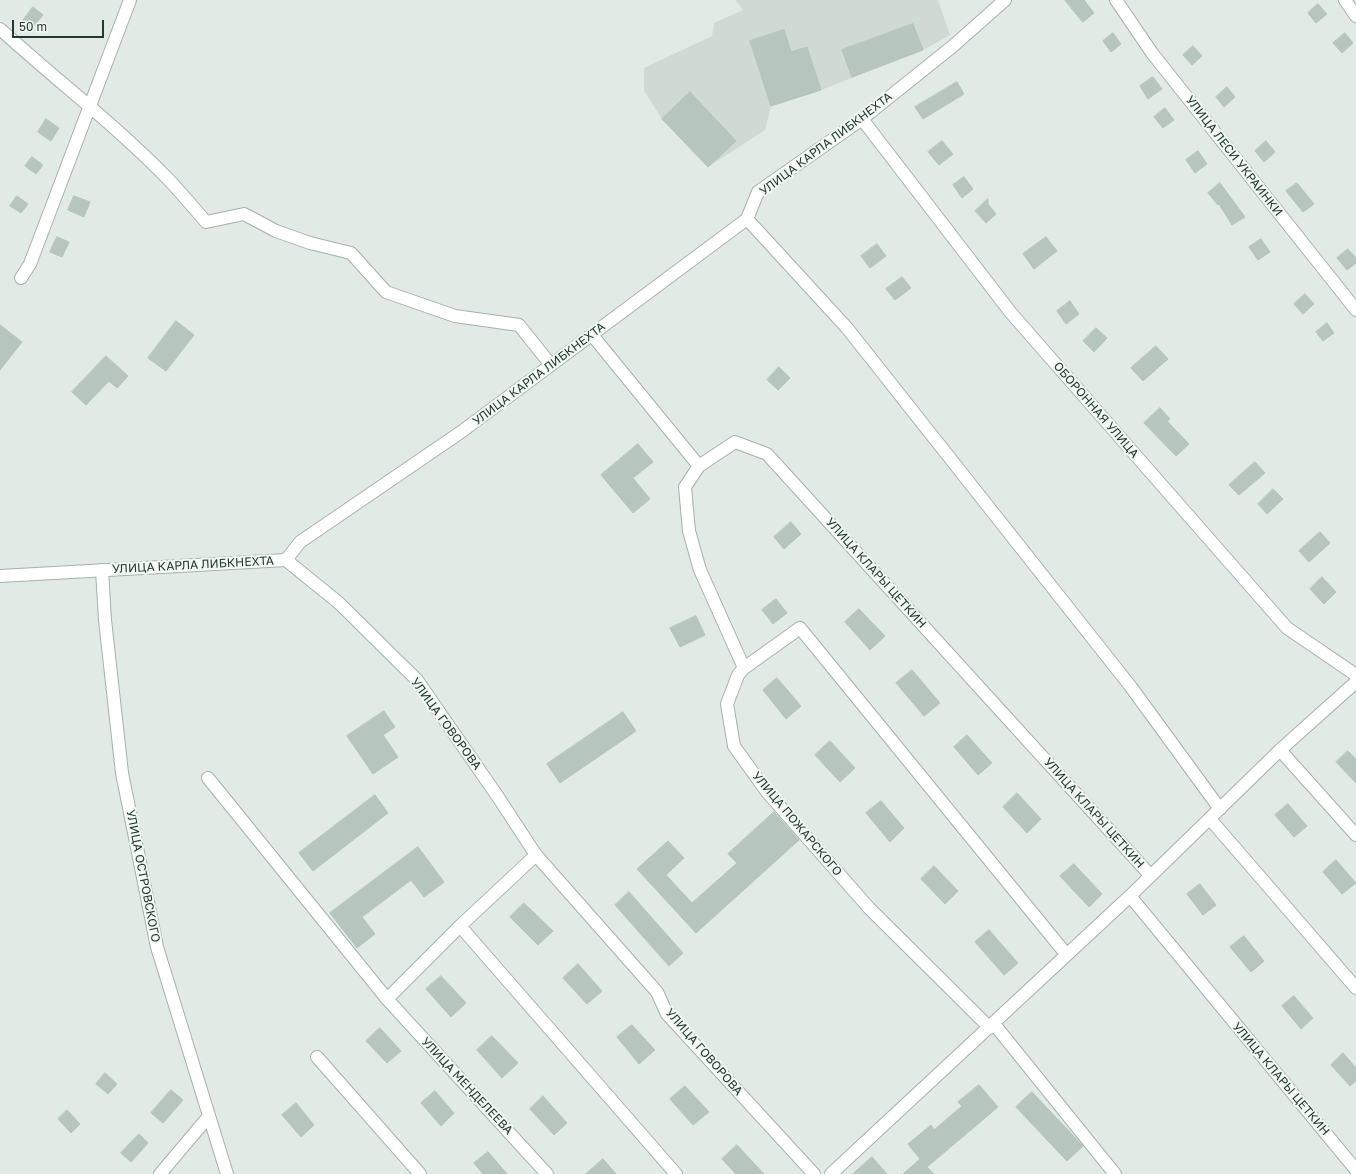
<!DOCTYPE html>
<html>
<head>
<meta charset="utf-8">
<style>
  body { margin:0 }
  #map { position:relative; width:1356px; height:1174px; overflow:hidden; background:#e1eae5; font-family:"Golos Text",sans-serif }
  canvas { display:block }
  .scale { position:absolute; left:12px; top:20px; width:92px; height:18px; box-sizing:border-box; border:2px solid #223a30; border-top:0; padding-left:5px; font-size:12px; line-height:14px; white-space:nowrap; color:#223a30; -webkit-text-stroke:3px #f1f7f3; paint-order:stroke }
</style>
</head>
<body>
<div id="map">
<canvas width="1356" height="1174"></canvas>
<div class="scale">50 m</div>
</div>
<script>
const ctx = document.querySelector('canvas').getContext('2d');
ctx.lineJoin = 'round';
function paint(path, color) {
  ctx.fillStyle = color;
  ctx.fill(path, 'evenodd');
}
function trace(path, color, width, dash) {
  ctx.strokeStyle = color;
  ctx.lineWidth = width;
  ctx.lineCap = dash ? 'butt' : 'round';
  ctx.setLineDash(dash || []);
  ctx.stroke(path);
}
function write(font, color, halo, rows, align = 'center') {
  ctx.font = font + ' "Golos Text",sans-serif';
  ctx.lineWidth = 4;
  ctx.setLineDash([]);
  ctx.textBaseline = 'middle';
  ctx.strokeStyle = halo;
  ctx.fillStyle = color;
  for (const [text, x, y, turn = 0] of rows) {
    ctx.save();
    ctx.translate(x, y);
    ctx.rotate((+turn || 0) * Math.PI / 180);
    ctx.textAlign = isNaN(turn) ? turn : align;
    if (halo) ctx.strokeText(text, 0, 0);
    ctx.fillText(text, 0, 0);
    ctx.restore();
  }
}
paint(new Path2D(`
  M735,0H938L950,35L923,50L821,90L771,106L765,130L708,167L662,119L644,91V68L712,36L714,23L743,10Z`), '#cfdad3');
const building = new Path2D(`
  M1065,0H1084L1094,13L1083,22Z
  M1318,4L1327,14L1316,23L1308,13Z
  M33,7L43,15L31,29L22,22Z
  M913,24L923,50L852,77L842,50Z
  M784,30L791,52L807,47L821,90L771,106L750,41Z
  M1113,33L1121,44L1111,52L1103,41Z
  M1345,33L1353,43L1342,53L1333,43Z
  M1193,46L1202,56L1192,65L1183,55Z
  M1153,77L1162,89L1148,99L1140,86Z
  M957,82L964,94L923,119L915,107Z
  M1227,87L1235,97L1224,107L1216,97Z
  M690,92L736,141L708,167L662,119Z
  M1165,108L1174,120L1163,128L1154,117Z
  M46,119L59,128L51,141L38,132Z
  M942,141L953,154L939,165L928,152Z
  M1266,141L1275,152L1264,162L1255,151Z
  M1198,151L1207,164L1195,173L1186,160Z
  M32,157L43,165L36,174L25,166Z
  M964,177L973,189L962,198L953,185Z
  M1220,183L1245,217L1232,225L1219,204L1218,205L1208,193Z
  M1297,183L1314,204L1303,212L1286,191Z
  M17,196L28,204L21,213L10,206Z
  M74,196L90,202L84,217L68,210Z
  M988,199V204L996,214L986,223L975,211Z
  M57,237L69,242L62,257L50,252Z
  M1046,237L1057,251L1034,269L1023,254Z
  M1261,239L1270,252L1258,260L1249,247Z
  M877,244L886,256L870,268L861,256Z
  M1348,249L1356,258V263L1347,270L1337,258Z
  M902,277L911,288L895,300L886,289Z
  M1305,294L1314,304L1303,314L1294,304Z
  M1070,301L1079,314L1066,324L1057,311Z
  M176,321L194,335L166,371L148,358Z
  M1327,323L1334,333L1323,341L1316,332Z
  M0,325L22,342L0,370Z
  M1096,328L1107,338L1094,352L1083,341Z
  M1156,346L1168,359L1143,381L1131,368Z
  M106,356L128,376L117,388L109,381L86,405L72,392Z
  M779,367L790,378L778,390L767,380Z
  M1160,408L1170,419L1167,421L1189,444L1176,456L1144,423Z
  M638,444L653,462L633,478L650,499L633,513L601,475Z
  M1255,462L1265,473L1239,495L1229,485Z
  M1273,489L1283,499L1267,514L1258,504Z
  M791,522L801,534L784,549L774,537Z
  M1320,532L1330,543L1309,562L1299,551Z
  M1322,577L1336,592L1324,604L1310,589Z
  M776,599L787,613L773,624L762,610Z
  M859,609L885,636L870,650L845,622Z
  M696,616L705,635L680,647L670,628Z
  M912,670L940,703L924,716L896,683Z
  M777,678L801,706L786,719L763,690Z
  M384,711L395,727L383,735L398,757L373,774L347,736Z
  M623,712L636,731L560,783L547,764Z
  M967,735L992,763L978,775L954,747Z
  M830,741L855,768L840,782L815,755Z
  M1348,751L1356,759V783L1336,762Z
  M1017,793L1041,819L1027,833L1003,807Z
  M375,795L388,813L313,871L299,853Z
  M881,801L904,828L890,842L866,813Z
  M1288,804L1307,826L1294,837L1275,815Z
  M774,812L799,840L696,933L637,869L668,841L684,858L666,875L692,903L737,863L728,854Z
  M418,847L444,882L424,897L411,880L362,917L375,934L357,948L330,913Z
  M1336,860L1356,883L1342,894L1323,872Z
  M1074,864L1102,894L1089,907L1060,876Z
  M934,866L958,891L945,904L921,879Z
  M1200,884L1216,905L1203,915L1187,894Z
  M629,892L683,953L669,966L615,905Z
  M524,903L553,931L538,945L510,917Z
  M989,930L1018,963L1004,975L975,942Z
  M1244,936L1264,961L1251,972L1230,947Z
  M578,964L602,991L587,1004L563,978Z
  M441,976L466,1003L451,1017L426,989Z
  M1294,996L1313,1018L1301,1029L1282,1006Z
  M632,1025L655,1050L639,1064L617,1037Z
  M380,1028L401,1051L387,1063L366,1041Z
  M492,1036L518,1063L502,1078L477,1050Z
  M1343,1053L1356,1068V1081L1350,1086L1331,1065Z
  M105,1073L117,1084L108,1094L96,1084Z
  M979,1085L998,1107L927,1167L934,1174H903L920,1159L908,1144L931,1125L934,1130L962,1106L958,1102Z
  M685,1086L709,1112L693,1125L670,1099Z
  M171,1090L183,1100L163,1123L151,1113Z
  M435,1091L454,1113L441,1126L421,1103Z
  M1032,1092L1083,1146L1067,1161L1016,1107Z
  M543,1096L567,1123L554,1135L530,1109Z
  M296,1103L314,1125L301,1137L282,1115Z
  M67,1110L80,1124L71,1133L58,1119Z
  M139,1134L148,1143L131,1162L121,1153Z
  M737,1145L751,1160L764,1174H736L722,1159Z
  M488,1152L496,1161L507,1174H483L474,1163Z
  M872,1157L887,1174H853Z
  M603,1159L616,1174H586Z`);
paint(building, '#b6c5bd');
trace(building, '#b4c3bb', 1);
const street = new Path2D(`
  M1116,0L1152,53L1356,310
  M1345,0L1356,16
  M0,29C56,80 117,126 170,181C182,194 194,208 206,222L244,214L276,231L310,243L351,253L386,292L455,316L519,325L551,365
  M862,119L1011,313L1287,628L1356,675
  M747,219L847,328L1131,687L1220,809
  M21,278L30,264L130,0
  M592,335L699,466L735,442L767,454L1150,875
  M699,466L685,487L689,531L700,570L744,668L738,675L727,704L734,746L767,792L869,908L990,1028
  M286,560L300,542L461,432L747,219L758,192L862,119L953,46L1005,0
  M102,570L105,620L122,773L157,947L227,1174
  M744,668L800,628L1066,954
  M1280,750L1356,835
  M208,778L387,999
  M1210,819L1356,988
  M536,855L657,992L667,1014L814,1174
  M1130,896L1356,1170
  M460,926L676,1174
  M994,1024L1115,1174
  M317,1057L420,1174
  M160,1174L209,1116
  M831,1174L1130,896L1280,750L1356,682`);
const secondary = new Path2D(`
  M0,576L286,560L339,603L417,680L498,797L536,855L460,926L387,999L547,1174`);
trace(street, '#a4b2ab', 14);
trace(secondary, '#a0b5ab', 14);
trace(street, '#fff', 12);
trace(secondary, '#fff', 12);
write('12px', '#223a30', '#f1f7f3', [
  ["УЛИЦА КАРЛА ЛИБКНЕХТА",826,144,-37],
  ["УЛИЦА ЛЕСИ УКРАИНКИ",1234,156,52],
  ["УЛИЦА КАРЛА ЛИБКНЕХТА",539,374,-37],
  ["ОБОРОННАЯ УЛИЦА",1096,410,49],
  ["УЛИЦА КАРЛА ЛИБКНЕХТА",193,565,-3],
  ["УЛИЦА КЛАРЫ ЦЕТКИН",876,573,48],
  ["УЛИЦА ГОВОРОВА",446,724,54],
  ["УЛИЦА КЛАРЫ ЦЕТКИН",1094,813,48],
  ["УЛИЦА ПОЖАРСКОГО",797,824,50],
  ["УЛИЦА ОСТРОВСКОГО",143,876,79],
  ["УЛИЦА ГОВОРОВА",704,1052,49],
  ["УЛИЦА КЛАРЫ ЦЕТКИН",1281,1079,50],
  ["УЛИЦА МЕНДЕЛЕЕВА",467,1086,47]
]);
</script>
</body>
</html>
